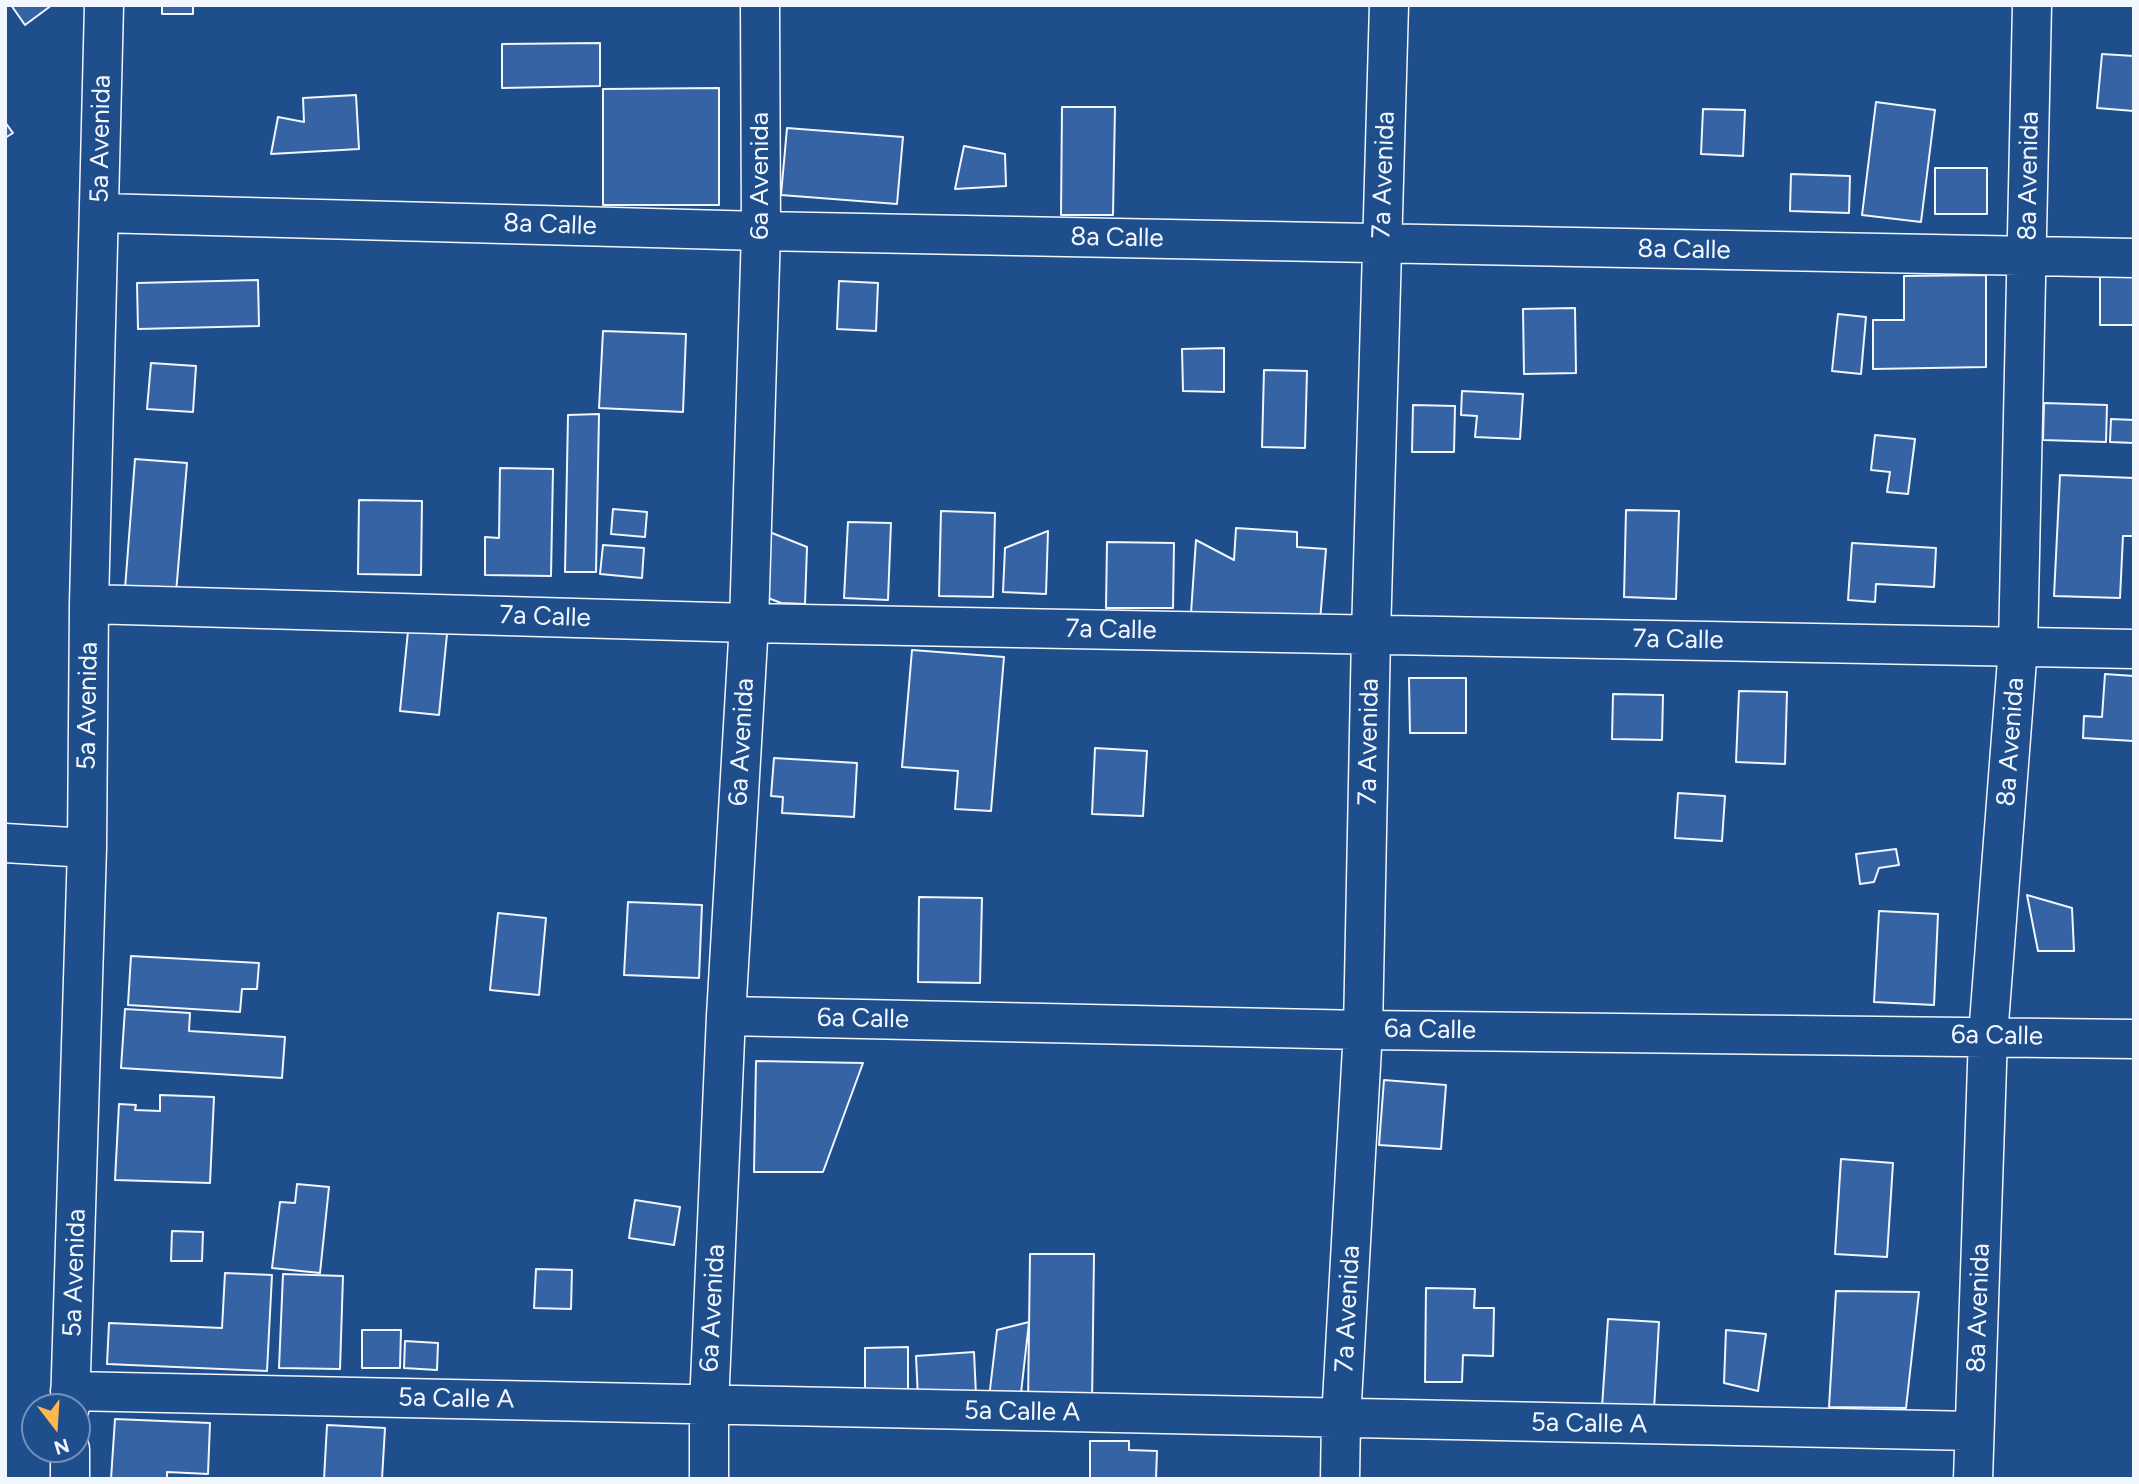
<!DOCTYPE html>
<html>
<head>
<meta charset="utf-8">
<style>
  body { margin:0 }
  #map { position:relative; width:2139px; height:1484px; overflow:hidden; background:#1f4e8c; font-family:Figtree,sans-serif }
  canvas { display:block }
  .frame { position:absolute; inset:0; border:7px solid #f2f6ff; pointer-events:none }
  .north { position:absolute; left:21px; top:1393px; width:70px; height:70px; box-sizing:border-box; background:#1f4e8c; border:2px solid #7391ba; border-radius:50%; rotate:163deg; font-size:19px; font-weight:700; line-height:28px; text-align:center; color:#f2f6ff }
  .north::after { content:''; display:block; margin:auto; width:24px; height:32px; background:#ffb74d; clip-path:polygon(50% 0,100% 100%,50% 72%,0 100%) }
</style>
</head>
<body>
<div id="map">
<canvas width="2139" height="1484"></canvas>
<div class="frame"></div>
<div class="north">N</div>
</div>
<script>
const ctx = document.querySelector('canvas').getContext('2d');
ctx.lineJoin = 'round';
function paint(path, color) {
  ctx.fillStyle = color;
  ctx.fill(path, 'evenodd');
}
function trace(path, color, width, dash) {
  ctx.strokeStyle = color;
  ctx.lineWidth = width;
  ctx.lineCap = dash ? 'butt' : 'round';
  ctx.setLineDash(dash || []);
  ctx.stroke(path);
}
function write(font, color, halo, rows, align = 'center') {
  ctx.font = font + ' Figtree,sans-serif';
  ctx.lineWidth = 5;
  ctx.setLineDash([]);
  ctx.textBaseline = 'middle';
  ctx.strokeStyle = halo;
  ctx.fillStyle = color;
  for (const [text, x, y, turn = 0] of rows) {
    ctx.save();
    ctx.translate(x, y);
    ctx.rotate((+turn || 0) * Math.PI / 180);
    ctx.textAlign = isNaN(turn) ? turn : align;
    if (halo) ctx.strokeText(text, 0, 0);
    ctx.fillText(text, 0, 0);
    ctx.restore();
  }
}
const building = new Path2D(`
  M11,5H52L25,25Z
  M162,5H193V14H162Z
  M600,43V86L502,88V44Z
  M2102,54L2134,56V111L2097,108Z
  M719,88V205H603V89Z
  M356,95L359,149L271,154L278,117L304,122L303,98Z
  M1876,102L1935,110L1921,222L1862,215Z
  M1062,107H1115L1113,215H1061Z
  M1703,109L1745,110L1743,156L1701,154Z
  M5,122L13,133L5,138Z
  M787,128L903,137L897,204L781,195Z
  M964,146L1005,154L1006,186L955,189Z
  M1935,168H1987V214H1935Z
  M1791,174L1850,176L1849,213L1790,211Z
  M1986,275V367L1873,369V320H1904V276Z
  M2134,276V325H2100V277Z
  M258,280L259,326L138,329L137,283Z
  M839,281L878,283L876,331L837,329Z
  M1575,308L1576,373L1524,374L1523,309Z
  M1838,314L1866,317L1861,374L1832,371Z
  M603,331L686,334L683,412L599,408Z
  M1224,348V392L1183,391L1182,349Z
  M151,363L196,366L193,412L147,409Z
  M1264,370L1307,371L1305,448L1262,447Z
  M1462,391L1523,394L1520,439L1475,437L1477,416L1461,415Z
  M2044,403L2107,405L2106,442L2043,440Z
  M1413,405L1455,406L1454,452H1412Z
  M599,414L596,572H565L568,415Z
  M2111,419L2134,420V443L2110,442Z
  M1875,435L1915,439L1908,494L1887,492L1890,472L1871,470Z
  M135,459L187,463L176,593L125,589Z
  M500,468L553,469L551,576L485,575V537L499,538Z
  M2060,475L2134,478V536H2123L2120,598L2054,596Z
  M359,500L422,501L421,575L358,574Z
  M613,509L647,512L645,537L611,534Z
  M1626,510L1679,511L1676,599L1624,597Z
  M941,511L995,513L993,597L939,596Z
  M848,522L891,523L888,600L844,598Z
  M1236,528L1297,532V547L1326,549L1320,621L1191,613L1196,540L1234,560Z
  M767,531L807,547L805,604L781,603L758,594Z
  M1048,531L1046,594L1003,592L1005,548Z
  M1107,542L1174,543L1173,608H1106Z
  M1852,543L1936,548L1934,587L1876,584L1875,602L1848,600Z
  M603,545L644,548L642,578L600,574Z
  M408,631L447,634L439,715L400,711Z
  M912,650L1004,657L991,811L955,809L958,771L902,767Z
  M2105,674L2134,676V741L2083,738L2084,716L2102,717Z
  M1409,678H1466V733H1410Z
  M1739,691L1787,692L1785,764L1736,762Z
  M1613,694L1663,695L1662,740L1612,739Z
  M1095,748L1147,751L1143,816L1092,814Z
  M774,758L857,763L854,817L782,813L783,797L771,796Z
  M1678,793L1725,796L1722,841L1675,838Z
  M1896,849L1899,865L1879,868L1874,882L1860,884L1856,854Z
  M2027,895L2072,908L2074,951H2038Z
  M919,897L982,898L980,983L918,982Z
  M628,902L702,905L699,978L624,975Z
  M1879,911L1938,914L1934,1005L1874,1002Z
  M498,913L546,918L539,995L490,990Z
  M131,956L259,963L257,989H242L240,1012L128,1005Z
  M125,1009L190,1013L189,1031L285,1037L282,1078L121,1068Z
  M756,1061L863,1063L823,1172H754Z
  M1384,1080L1446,1085L1441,1149L1379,1145Z
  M160,1095L214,1097L210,1183L115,1180L119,1104L136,1105L135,1110L160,1111Z
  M1841,1159L1893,1163L1887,1257L1835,1254Z
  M297,1184L329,1187L320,1273L272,1268L280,1202L295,1203Z
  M635,1200L680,1207L674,1245L629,1238Z
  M172,1231L203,1232L202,1261H171Z
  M1030,1254H1094L1092,1405L1028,1404Z
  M536,1269L572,1270L571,1309L534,1308Z
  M225,1273L272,1275L267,1371L107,1364L109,1323L222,1328Z
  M283,1274L343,1276L340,1369L279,1368Z
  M1426,1288L1475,1289L1474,1308H1494L1493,1356L1463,1355L1462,1382H1425Z
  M1836,1291L1919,1292L1906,1408L1829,1407Z
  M1608,1319L1659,1322L1654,1410L1602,1407Z
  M1029,1322L1020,1402L989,1398L997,1330Z
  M362,1330H401L400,1368H362Z
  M1726,1330L1766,1334L1758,1391L1724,1383Z
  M405,1341L438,1343L437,1370L404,1368Z
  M908,1347V1389L865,1390V1348Z
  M974,1352L976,1395L918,1398L916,1356Z
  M115,1419L210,1423L208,1474L167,1472V1479H111Z
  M327,1425L385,1428L382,1479H324Z
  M1090,1441H1129V1450L1157,1451L1156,1479H1090Z`);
paint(building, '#3563a3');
trace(building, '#f2f6ff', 2);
const minor = new Path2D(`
  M100,213L761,231L2134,258
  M89,604L749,623L2134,649
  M5,843L87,848
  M726,1016L1363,1030L2134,1039
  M70,1391L1974,1431
  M70,1407L87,848L89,604L104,5
  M70,1479V1449
  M709,1479V1405L726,1016L749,623L761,231L760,5
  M1340,1479L1341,1419L1363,1030L1371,635L1389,5
  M1973,1479L1988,1036L2018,647L2032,5`);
trace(minor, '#f2f6ff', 41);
trace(minor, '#1f4e8c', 38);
write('26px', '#f2f6ff', '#1f4e8c', [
  ["5a Avenida",101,139,-89],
  ["7a Avenida",1384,175,-88],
  ["6a Avenida",760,176,-90],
  ["8a Avenida",2029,176,-89],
  ["8a Calle",550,225,2],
  ["8a Calle",1117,238,1],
  ["8a Calle",1684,250,1],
  ["7a Calle",545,617,2],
  ["7a Calle",1111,630,1],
  ["7a Calle",1678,640,1],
  ["5a Avenida",88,706,-89],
  ["6a Avenida",742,742,-87],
  ["7a Avenida",1369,742,-89],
  ["8a Avenida",2011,742,-86],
  ["6a Calle",863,1019,1],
  ["6a Calle",1430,1030,1],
  ["6a Calle",1997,1036,1],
  ["5a Avenida",75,1273,-88],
  ["6a Avenida",713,1308,-87],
  ["8a Avenida",1979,1308,-88],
  ["7a Avenida",1348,1309,-87],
  ["5a Calle A",456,1399,1],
  ["5a Calle A",1022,1412,1],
  ["5a Calle A",1589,1424,1]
]);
</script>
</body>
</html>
